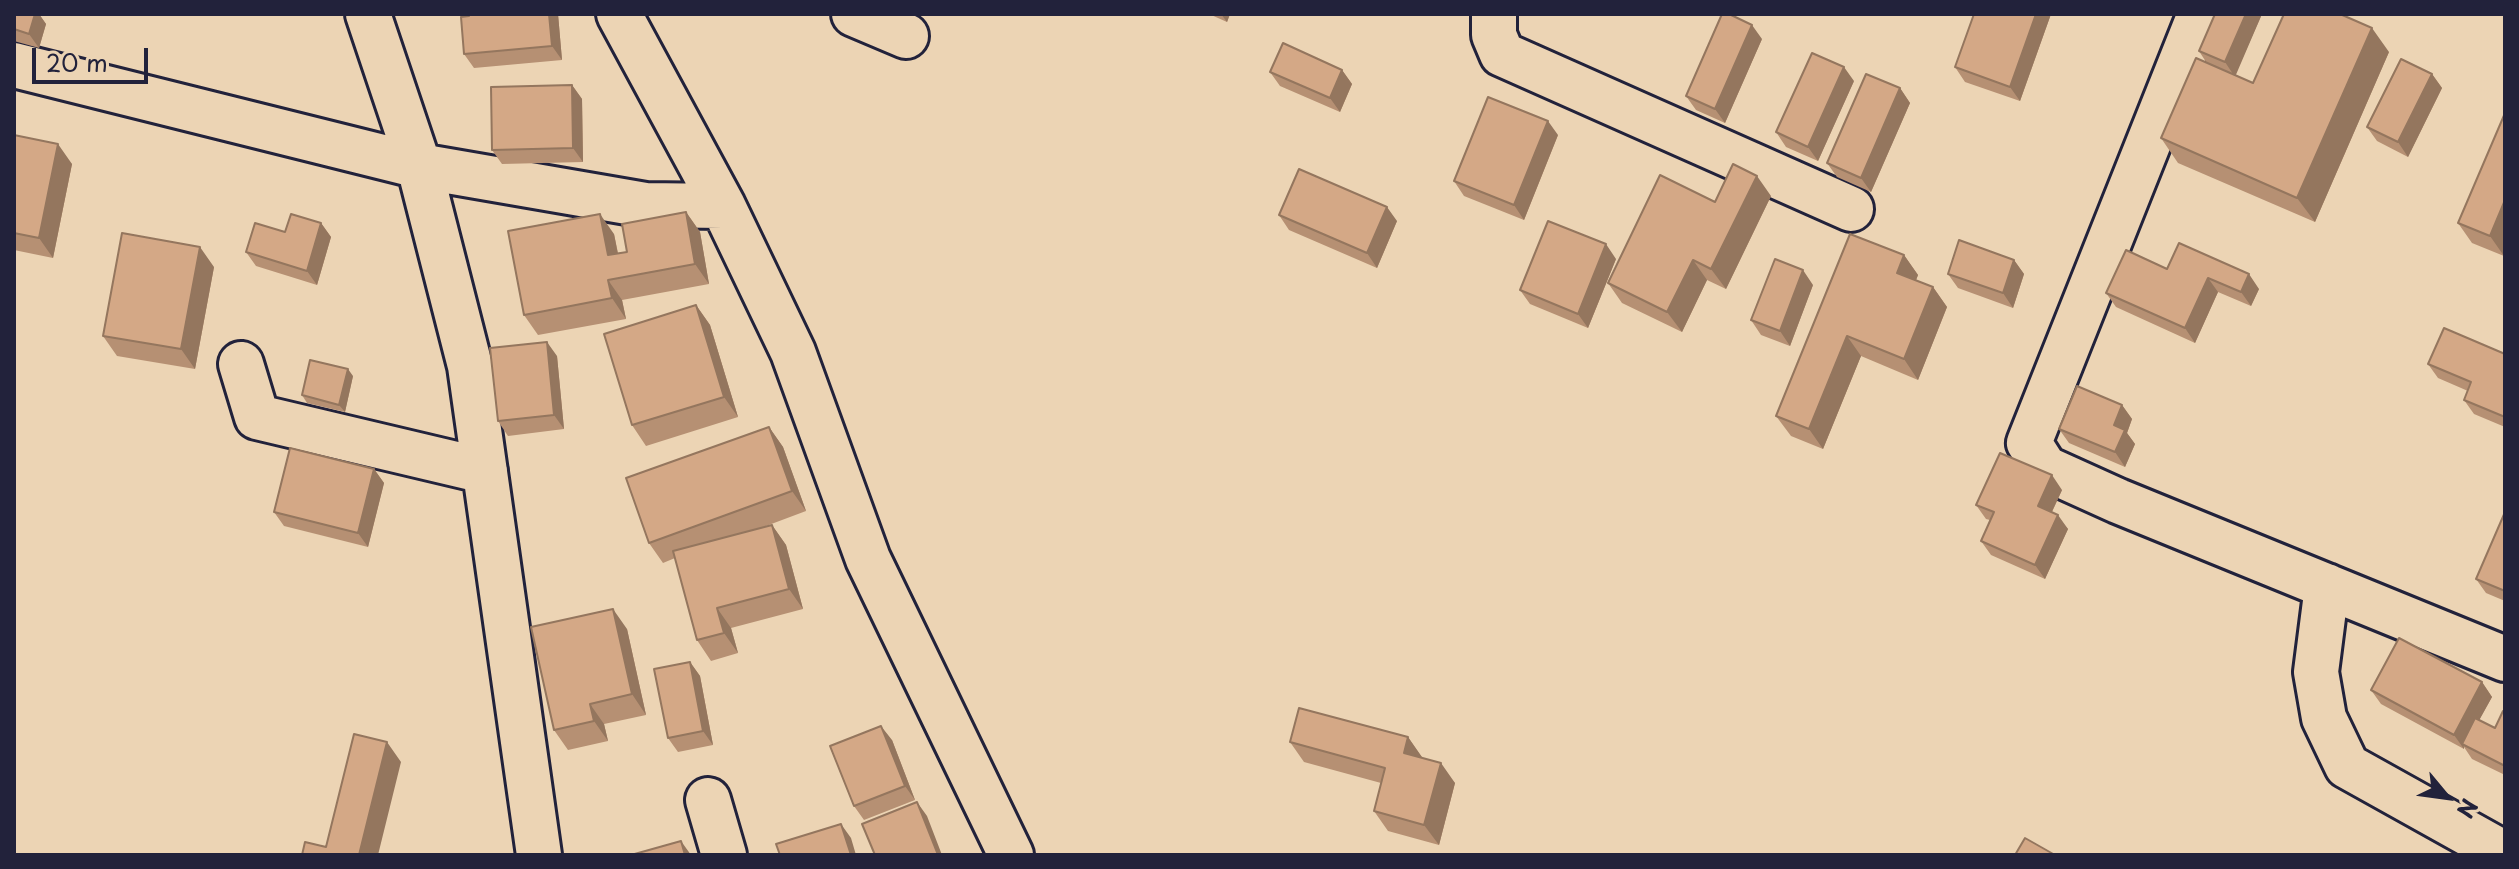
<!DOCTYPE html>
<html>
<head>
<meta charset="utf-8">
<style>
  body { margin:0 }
  #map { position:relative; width:2519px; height:869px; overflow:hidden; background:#ecd4b4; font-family:"Playpen Sans",sans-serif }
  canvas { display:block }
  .frame { position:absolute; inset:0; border:16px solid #22223b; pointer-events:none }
  .north { position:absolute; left:2407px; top:757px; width:80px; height:80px; -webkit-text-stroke:6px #ecd4b4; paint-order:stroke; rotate:119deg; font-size:22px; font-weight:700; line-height:32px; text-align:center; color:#22223b }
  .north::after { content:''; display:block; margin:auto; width:28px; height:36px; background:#22223b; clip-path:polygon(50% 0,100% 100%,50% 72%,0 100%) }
  .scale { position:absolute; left:32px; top:48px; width:116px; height:36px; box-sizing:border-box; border:4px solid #22223b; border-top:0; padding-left:10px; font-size:24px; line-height:28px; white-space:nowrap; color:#22223b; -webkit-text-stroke:6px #ecd4b4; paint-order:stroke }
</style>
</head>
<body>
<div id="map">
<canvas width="2519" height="869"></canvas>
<div class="frame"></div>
<div class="north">N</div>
<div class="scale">20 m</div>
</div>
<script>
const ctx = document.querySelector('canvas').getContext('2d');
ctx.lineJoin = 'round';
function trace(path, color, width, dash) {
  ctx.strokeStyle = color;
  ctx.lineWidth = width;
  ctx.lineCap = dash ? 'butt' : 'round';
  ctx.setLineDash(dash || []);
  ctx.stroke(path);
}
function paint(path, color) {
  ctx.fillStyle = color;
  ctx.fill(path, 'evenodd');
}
const minor = new Path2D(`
  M619,14L723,206L793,352L868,559L1011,855
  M854,14L906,36
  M1494,14V35L1502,54L1851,209
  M2200,14L2029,443L2045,468L2118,501L2505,659
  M14,65L419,166L368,14
  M241,364L257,417L485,471
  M2327,586L2316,672L2324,718L2347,766L2505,854
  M708,800L724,855
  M539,855L470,366L419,166L645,205L723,206`);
trace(minor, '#22223b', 50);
trace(minor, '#ecd4b4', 44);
paint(new Path2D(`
  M14,14H39L46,24L39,48L14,41Z
  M469,14H558L562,60L474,68L464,54Z
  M1209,14H1230L1227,22Z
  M1974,14H2051L2020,101L1965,82L1955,67Z
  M2215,14H2262L2235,75L2253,83L2389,52L2315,222L2178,163L2161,138L2206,62L2199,51Z
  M1762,39L1725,123L1696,110L1686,96Z
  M1342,70L1352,84L1340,112L1280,86L1270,72Z
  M2432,74L2442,88L2408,157L2377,141L2367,127Z
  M1854,81L1818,161L1786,147L1776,132Z
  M572,85L582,99L583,162L502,164L492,150Z
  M1900,88L1910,103L1871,192L1837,177L1827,163Z
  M2505,113L2504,256L2472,243L2458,223Z
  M14,135L72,164L53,258L14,250Z
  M1558,135L1524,220L1464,196L1454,181Z
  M1771,196L1726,289L1707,280L1682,332L1622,303L1608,283L1715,202Z
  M686,212L700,232L709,284L622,300L626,319L538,335L524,315L614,234L618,253L627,252Z
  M1279,215L1397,221L1377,268L1289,230Z
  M321,223L331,237L317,285L256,266L246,252L285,232Z
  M1904,255L1918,275L1916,280L1933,287L1947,307L1918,380L1861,356L1823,449L1791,436L1776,416Z
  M1616,259L1588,328L1530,304L1520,290Z
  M2014,260L2024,274L2013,308L1958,288L1948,274Z
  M214,267L195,369L117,356L103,336Z
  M2167,269L2259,289L2251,306L2218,292L2195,343L2116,307L2106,293Z
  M1813,285L1790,346L1761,335L1751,320Z
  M696,305L710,325L738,417L646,446L632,425Z
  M2505,354V427L2474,414L2464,400L2468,391L2438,378L2428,364Z
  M557,356L564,429L508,436L498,421Z
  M353,376L345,412L307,403L302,395Z
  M2122,405L2132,419L2127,433L2135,444L2125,467L2069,443L2059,429Z
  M769,427L783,447L806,511L758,529L772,525L786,545L803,609L731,628L738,653L711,661L697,640L675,558L663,563L649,543Z
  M374,469L384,483L368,547L284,526L274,512Z
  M2062,490L2052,512L2068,529L2045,579L1991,555L1981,541L1990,520L1986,519L1976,505Z
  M2505,512V601L2486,593L2476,579Z
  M627,629L646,715L604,724L608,741L568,750L554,730Z
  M690,662L700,676L713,745L678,752L668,738Z
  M2482,682L2492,697L2479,720L2495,728L2505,712V775L2472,759L2464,747V749L2381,704L2371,690Z
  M1408,737L1422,758L1455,783L1439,845L1388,831L1374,811L1381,783L1304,762L1290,742Z
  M892,740L915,800L864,820L854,806Z`), '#b69073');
paint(new Path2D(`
  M35,14H39L46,24L39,48L29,34Z
  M549,14H558L562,60L552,46Z
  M1221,14H1230L1227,22Z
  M2036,14H2051L2020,101L2010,87Z
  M2246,14H2262L2235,77L2225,62Z
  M1752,25L1762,39L1725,123L1715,109Z
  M2372,28L2389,52L2315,222L2297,198Z
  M1844,67L1854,81L1818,161L1808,147Z
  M1342,70L1352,84L1340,112L1330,98Z
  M2432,74L2442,88L2408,157L2398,142Z
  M572,85L582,99L583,162L573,148Z
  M1900,88L1910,103L1871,192L1861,178Z
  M1548,121L1558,135L1524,220L1514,205Z
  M58,144L72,164L53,258L39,238Z
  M1757,176L1771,196L1726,289L1711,269Z
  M2505,200V253L2504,256L2490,236Z
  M1387,207L1397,221L1377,268L1367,253Z
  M686,212L700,232L709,284L695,264Z
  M600,214L614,234L622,275L608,255Z
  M321,223L331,237L317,285L307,271Z
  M1606,244L1616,259L1588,328L1578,314Z
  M200,247L214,267L195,369L181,349Z
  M1904,255L1918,275L1911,293L1897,273Z
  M1693,260L1707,280L1682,332L1667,312Z
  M2014,260L2024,274L2013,308L2003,293Z
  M1803,270L1813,285L1790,346L1780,331Z
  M2249,274L2259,289L2251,306L2241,292Z
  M2208,278L2218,292L2195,343L2185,328Z
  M608,280L622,300L626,319L612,298Z
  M1933,287L1947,307L1918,380L1904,359Z
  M696,305L710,325L738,417L724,397Z
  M1847,336L1861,356L1823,449L1809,429Z
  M547,342L557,356L564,429L554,415Z
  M348,369L353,376L345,412L339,405Z
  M2122,405L2132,419L2127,433L2135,444L2125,467L2115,452L2114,425Z
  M769,427L783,447L806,511L792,491Z
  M374,469L384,483L368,547L358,533Z
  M2052,475L2062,490L2048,520L2038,506Z
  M2058,515L2068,529L2045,579L2035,565Z
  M772,525L786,545L803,609L789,589Z
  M717,608L731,628L738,653L724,633Z
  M613,609L627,629L646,715L632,694Z
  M690,662L700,676L713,745L703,731Z
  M2482,682L2492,697L2465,746L2462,744L2464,747V749L2454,735Z
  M590,704L604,724L608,741L594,721Z
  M881,726L892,740L915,800L905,786Z
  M1408,737L1422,757L1418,773L1404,753Z
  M387,742L401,762L378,855H359Z
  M1441,763L1455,783L1439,845L1424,825Z
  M917,802L927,816L942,855H938Z
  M841,824L851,838L856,855H851Z
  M681,841L691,855H685Z`), '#94765e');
const building = new Path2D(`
  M14,14H35L29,34L14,29Z
  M469,14H549L552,46L464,54L461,17L469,16Z
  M1722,14H1729L1752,25L1715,109L1686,96Z
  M1974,14H2036L2010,87L1955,67Z
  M2215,14H2246L2225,62L2199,51Z
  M2284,14H2340L2372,28L2297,198L2161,138L2196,58L2253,83Z
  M1283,43L1342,70L1330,98L1270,72Z
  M1812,53L1844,67L1808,147L1776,132Z
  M2401,59L2432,74L2398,142L2367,127Z
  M1866,74L1900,88L1861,178L1827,163Z
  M572,85L573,148L492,150L491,87Z
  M1488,97L1548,121L1514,205L1454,181Z
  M2505,113V200L2490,236L2458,223Z
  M14,135L58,144L39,238L14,233Z
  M1733,164L1757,176L1711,269L1693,260L1667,312L1608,283L1660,175L1715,202Z
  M1299,169L1387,207L1367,253L1279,215Z
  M686,212L695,264L608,280L612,298L524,315L508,231L600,214L608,255L627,252L622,224Z
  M291,214L321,223L307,271L246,252L255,223L285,232Z
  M1548,221L1606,244L1578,314L1520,290Z
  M122,233L200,247L181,349L103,336Z
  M1850,234L1904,255L1897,273L1933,287L1904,359L1847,336L1809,429L1776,416Z
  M1959,240L2014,260L2003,293L1948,274Z
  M2179,243L2249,274L2241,292L2208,278L2185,328L2106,293L2126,250L2167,269Z
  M1775,259L1803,270L1780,331L1751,320Z
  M696,305L724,397L632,425L604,334Z
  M2444,328L2505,354V417L2464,400L2471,382L2428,364Z
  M547,342L554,415L498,421L490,348Z
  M310,360L348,369L339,405L302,395Z
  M2077,386L2122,405L2114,425L2125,430L2115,452L2059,429Z
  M769,427L792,491L649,543L626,478Z
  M290,448L374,469L358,533L274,512Z
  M2000,453L2052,475L2038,506L2058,515L2035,565L1981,541L1994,512L1976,505Z
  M2505,512V591L2476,579Z
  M772,525L789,589L717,608L724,633L697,640L673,551Z
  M613,609L632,694L590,704L594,721L554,730L531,627Z
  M2399,638L2482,682L2454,735L2371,690Z
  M690,662L703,731L668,738L654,669Z
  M1299,708L1408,737L1404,753L1441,763L1424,825L1374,811L1385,768L1290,742Z
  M2503,711L2505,712V766L2462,744L2475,718L2495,728Z
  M881,726L905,786L854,806L830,746Z
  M354,734L387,742L359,855H302L305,842L326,847Z
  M917,802L938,855H875L862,824Z
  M841,824L851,855H780L776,844Z
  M2025,838L2055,855H2015Z
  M681,841L685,855H631Z`);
paint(building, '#d4a886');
trace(building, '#94765e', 2);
</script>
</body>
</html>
